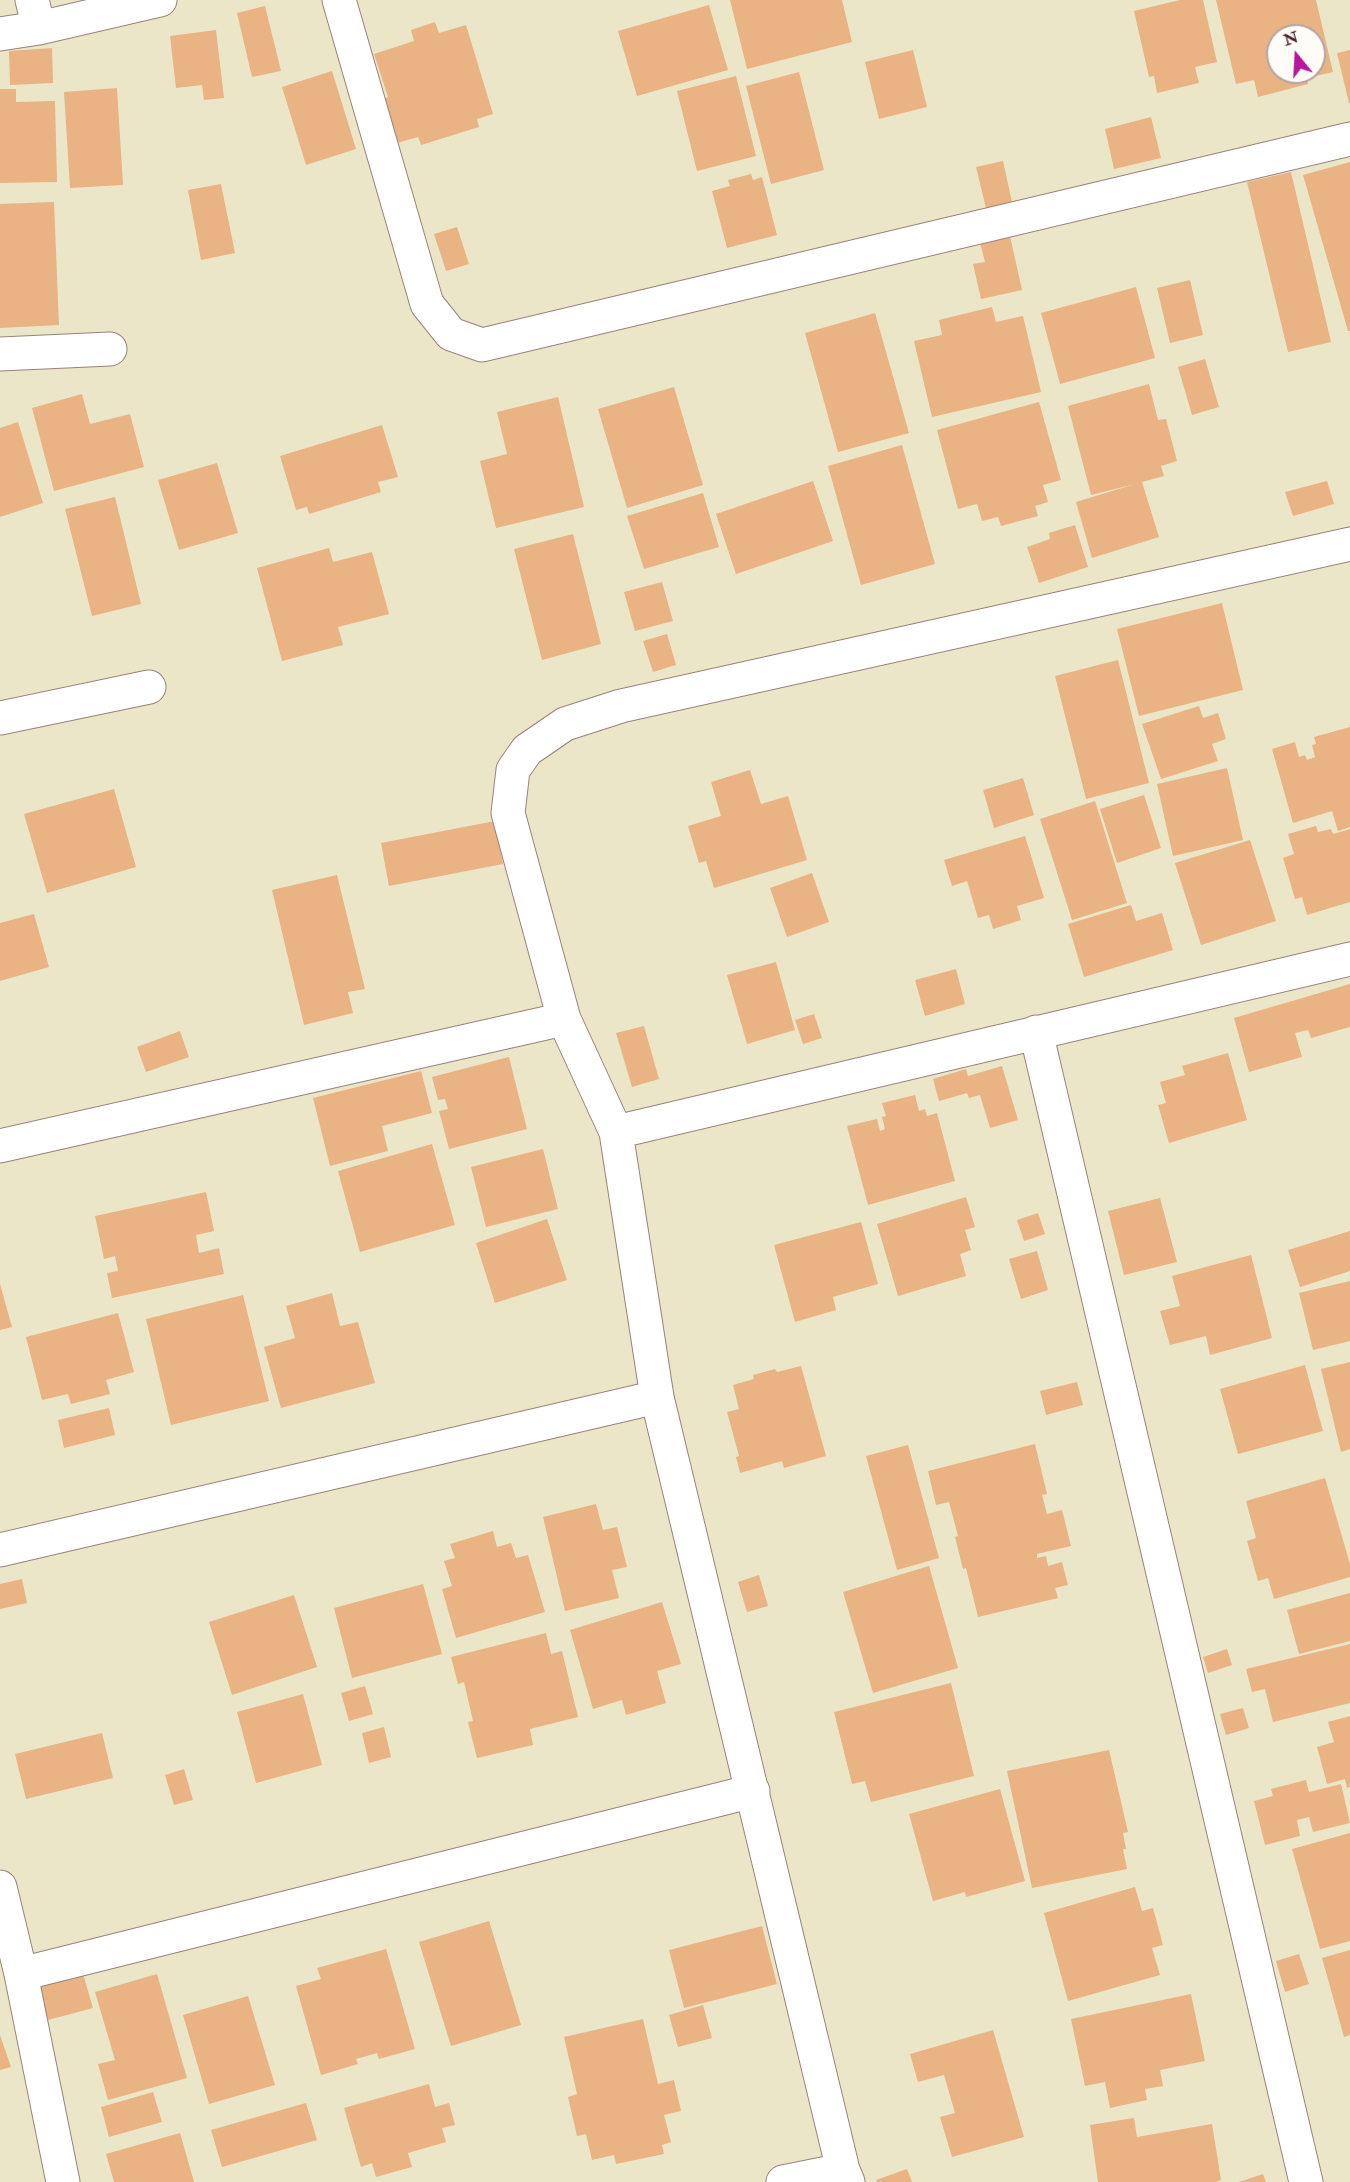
<!DOCTYPE html>
<html>
<head>
<meta charset="utf-8">
<style>
  body { margin:0 }
  #map { position:relative; width:1350px; height:2182px; overflow:hidden; background:#ebe6c8; font-family:"IM FELL Double Pica",serif }
  canvas { display:block }
  .north { position:absolute; left:1266px; top:24px; width:60px; height:60px; box-sizing:border-box; background:#fdfcf7; border:2px solid #b5a4a5; border-radius:50%; rotate:342deg; font-size:16px; font-weight:700; line-height:24px; text-align:center; color:#4a1f2b }
  .north::after { content:''; display:block; margin:auto; width:21px; height:27px; background:#b5179e; clip-path:polygon(50% 0,100% 100%,50% 72%,0 100%) }
</style>
</head>
<body>
<div id="map">
<canvas width="1350" height="2182"></canvas>
<div class="north">N</div>
</div>
<script>
const ctx = document.querySelector('canvas').getContext('2d');
ctx.lineJoin = 'round';
function paint(path, color) {
  ctx.fillStyle = color;
  ctx.fill(path, 'evenodd');
}
function trace(path, color, width, dash) {
  ctx.strokeStyle = color;
  ctx.lineWidth = width;
  ctx.lineCap = dash ? 'butt' : 'round';
  ctx.setLineDash(dash || []);
  ctx.stroke(path);
}
paint(new Path2D(`
  M730,0H842L852,42L747,69Z
  M1180,0H1203L1217,62L1195,67L1199,83L1157,93L1154,76L1149,77L1134,11Z
  M1216,0H1316L1333,72L1307,78L1308,84L1258,97L1254,80L1236,84ZM1278,36H1314V72H1278Z
  M709,5L728,70L637,96L618,31Z
  M265,6L281,71L252,77L237,13Z
  M435,22L439,33L466,25L493,114L477,119L479,127L421,145L418,137L397,143L383,99L388,97L374,54L414,41L411,30Z
  M216,30L224,98L204,100L202,85L176,88L170,36Z
  M52,48L53,83L10,85L9,51Z
  M913,50L927,107L879,119L865,62Z
  M1350,50V103H1349L1337,53Z
  M332,71L356,149L306,165L282,87Z
  M799,72L824,170L771,184L746,86Z
  M736,76L756,156L697,171L677,91Z
  M117,88L123,185L70,188L64,92Z
  M0,89H16V102L55,101L57,182L0,183Z
  M1151,117L1161,158L1114,169L1105,129Z
  M1003,161L1012,202L986,208L976,167Z
  M1350,162V331H1348L1303,175Z
  M1291,172L1331,342L1288,352L1247,182Z
  M751,174L753,180L762,177L777,235L727,248L712,191L730,186L728,180Z
  M221,184L235,253L201,260L188,190Z
  M54,202L59,325L0,328V204Z
  M457,227L469,264L446,271L434,234Z
  M1010,236L1022,290L981,299L973,264L985,262L980,243Z
  M1190,280L1203,335L1170,343L1157,288Z
  M1136,287L1155,358L1060,384L1041,313Z
  M992,307L996,322L1023,316L1041,392L932,417L914,341L942,335L939,320Z
  M875,313L909,433L838,452L805,333Z
  M1205,359L1219,407L1192,415L1178,367Z
  M1149,384L1158,420L1166,419L1177,461L1161,466L1164,476L1142,482L1159,537L1092,558L1076,502L1135,484L1091,495L1068,406Z
  M674,387L703,485L627,508L598,409Z
  M82,394L90,424L130,414L144,467L54,491L32,408Z
  M558,397L584,507L496,528L480,461L507,454L497,412Z
  M1039,402L1061,480L1043,485L1048,502L1035,506L1038,516L1001,526L998,517L982,521L977,504L958,509L937,430Z
  M18,422L43,503L0,517V428Z
  M382,425L398,477L378,482L381,492L309,514L307,507L296,510L280,456Z
  M902,445L935,564L861,585L828,466Z
  M217,463L238,533L179,550L158,480Z
  M813,481L833,541L736,574L716,514Z
  M1327,481L1334,504L1293,516L1285,492Z
  M703,493L719,547L644,569L627,516Z
  M115,497L141,604L92,616L65,509Z
  M1075,525L1088,567L1039,583L1027,547L1050,539L1049,533Z
  M573,534L601,644L542,660L514,549Z
  M329,548L333,562L372,552L389,614L338,627L343,645L282,661L257,568Z
  M662,582L673,621L635,631L624,592Z
  M1222,603L1243,690L1139,716L1117,629Z
  M667,634L676,665L653,672L643,641Z
  M1118,660L1149,783L1086,799L1055,676Z
  M1199,706L1203,718L1218,713L1226,739L1212,744L1218,761L1161,779L1142,724Z
  M1350,727V827L1338,831L1332,811L1293,823L1272,749L1295,742L1299,757L1305,755L1307,760L1315,757L1312,745L1316,744L1314,737Z
  M1227,768L1243,840L1173,856L1157,784Z
  M750,770L761,804L788,796L807,860L714,888L706,861L699,863L688,826L721,816L711,782Z
  M1023,778L1034,815L994,828L983,790Z
  M114,789L136,867L47,893L24,814Z
  M1144,795L1161,848L1117,863L1100,809Z
  M1095,801L1127,903L1072,920L1040,819Z
  M495,821L503,864L389,886L381,843Z
  M1316,826L1318,832L1331,829L1333,834L1350,829V902L1307,915L1302,897L1295,899L1283,858L1294,854L1288,834Z
  M1025,836L1044,898L1017,906L1021,920L993,929L989,915L978,918L967,881L952,886L944,860Z
  M1250,840L1276,921L1201,945L1175,863Z
  M812,873L829,922L787,937L770,888Z
  M337,875L365,989L348,992L353,1013L304,1025L272,890Z
  M1131,905L1136,921L1162,913L1173,950L1084,977L1068,924Z
  M34,914L49,967L0,981V923Z
  M776,962L795,1030L747,1044L727,975Z
  M956,969L965,1004L925,1016L915,980Z
  M1350,984V1027L1311,1038L1308,1030L1295,1033L1302,1057L1249,1072L1234,1018Z
  M814,1014L822,1038L803,1044L795,1020Z
  M644,1026L659,1079L632,1087L616,1033Z
  M180,1031L189,1057L146,1072L137,1047Z
  M1228,1053L1247,1120L1169,1143L1158,1105L1166,1103L1160,1082L1185,1075L1182,1066Z
  M509,1057L527,1129L449,1149L439,1111L448,1109L445,1099L438,1100L432,1077Z
  M1002,1066L1018,1120L990,1128L980,1095L969,1098L967,1093L939,1101L933,1079L966,1069L968,1076Z
  M421,1071L432,1113L382,1126L388,1151L330,1166L313,1098Z
  M915,1095L919,1111L925,1109L927,1116L937,1113L955,1181L868,1205L847,1126L877,1119L880,1131L885,1129L882,1117L886,1116L882,1103Z
  M432,1144L455,1225L360,1252L338,1171Z
  M543,1149L558,1209L486,1227L471,1167Z
  M206,1192L214,1231L196,1235L199,1253L219,1248L224,1274L112,1298L107,1273L118,1271L115,1256L104,1259L95,1216Z
  M966,1197L975,1227L965,1230L971,1250L960,1254L966,1276L898,1296L877,1224Z
  M1160,1198L1177,1262L1124,1275L1108,1211Z
  M1038,1213L1045,1234L1024,1241L1017,1220Z
  M547,1219L567,1280L495,1303L476,1243Z
  M861,1222L878,1284L833,1297L836,1310L795,1322L774,1245Z
  M1350,1231V1271L1300,1287L1288,1250Z
  M1037,1251L1048,1290L1021,1299L1009,1259Z
  M1251,1255L1272,1338L1210,1355L1206,1336L1170,1345L1160,1311L1180,1306L1172,1276Z
  M1350,1281V1341L1313,1350L1299,1293Z
  M0,1284L12,1327L0,1330Z
  M332,1293L340,1326L358,1322L375,1383L281,1408L264,1347L295,1338L286,1306Z
  M243,1295L269,1401L171,1425L146,1319Z
  M118,1313L134,1372L106,1380L110,1394L71,1404L68,1394L42,1400L26,1337Z
  M1350,1362V1449L1341,1452L1321,1369Z
  M1305,1365L1323,1431L1238,1454L1220,1389Z
  M801,1366L826,1456L784,1468L782,1461L740,1473L736,1457L739,1456L727,1412L739,1409L733,1385L754,1379L753,1375L775,1369L777,1372Z
  M1077,1382L1083,1405L1046,1415L1040,1391Z
  M109,1408L115,1435L64,1448L58,1420Z
  M1035,1444L1047,1494L1042,1495L1047,1514L1062,1510L1071,1546L1037,1554V1558L1046,1556L1048,1566L1062,1562L1068,1585L1055,1588L1058,1598L978,1617L966,1568L963,1569L955,1537L958,1536L949,1502L936,1505L928,1471Z
  M908,1445L939,1558L897,1570L866,1456Z
  M1325,1478L1350,1564V1577L1274,1599L1268,1578L1258,1581L1247,1541L1256,1538L1246,1501Z
  M596,1504L603,1530L617,1527L627,1567L612,1570L619,1598L565,1611L543,1517Z
  M493,1531L497,1547L511,1543L516,1558L528,1555L545,1612L456,1638L442,1589L452,1586L444,1561L455,1558L450,1544Z
  M929,1566L958,1668L873,1693L843,1592Z
  M759,1575L768,1606L747,1612L738,1582Z
  M22,1579L27,1603L0,1609V1584Z
  M423,1584L442,1654L352,1678L334,1608Z
  M1350,1593V1641L1299,1654L1287,1610Z
  M294,1595L317,1667L232,1695L209,1622Z
  M662,1602L681,1664L657,1671L666,1703L626,1715L622,1700L593,1709L570,1630Z
  M546,1633L551,1654L562,1651L578,1717L530,1729L533,1745L477,1758L468,1722L473,1721L464,1682L458,1684L451,1657Z
  M1350,1644V1703L1273,1722L1265,1689L1252,1692L1246,1669Z
  M1227,1649L1232,1665L1208,1673L1203,1657Z
  M951,1683L974,1776L871,1802L865,1781L852,1784L834,1712Z
  M365,1686L373,1714L349,1721L341,1693Z
  M303,1694L322,1765L256,1783L237,1712Z
  M1243,1708L1249,1728L1226,1735L1220,1714Z
  M1350,1716V1787L1347,1788L1345,1779L1327,1784L1317,1747L1334,1742L1328,1722Z
  M384,1727L391,1757L369,1763L362,1733Z
  M102,1733L113,1778L26,1799L15,1754Z
  M1109,1750L1128,1832L1123,1833L1126,1849H1123L1127,1869L1032,1888L1007,1771Z
  M184,1769L193,1800L174,1805L165,1775Z
  M1306,1780L1309,1792L1341,1784L1350,1823L1313,1832L1309,1817L1297,1820L1300,1836L1265,1845L1254,1801L1273,1796L1271,1789Z
  M1000,1789L1025,1881L966,1897L965,1892L933,1901L909,1814Z
  M1350,1833V1941L1320,1949L1292,1849Z
  M1135,1887L1142,1911L1153,1908L1163,1945L1152,1948L1160,1975L1068,2001L1044,1913Z
  M489,1921L521,2025L451,2046L419,1942Z
  M762,1926L777,1984L684,2008L669,1950Z
  M386,1949L415,2049L379,2059L377,2053L356,2059L358,2064L321,2075L296,1986L321,1979L317,1968Z
  M1350,1950V2035L1344,2037L1322,1958Z
  M1299,1954L1309,1984L1285,1992L1276,1961Z
  M81,1967L93,2008L48,2020L36,1979Z
  M157,1974L187,2078L108,2100L98,2064L115,2060L95,1992Z
  M1191,1994L1205,2061L1160,2070L1163,2086L1145,2089L1147,2100L1110,2108L1105,2082L1085,2086L1071,2019Z
  M248,1996L275,2085L209,2104L183,2015Z
  M703,2005L712,2038L678,2047L669,2015Z
  M643,2019L658,2084L674,2080L681,2111L664,2115L671,2142L662,2145L664,2154L616,2164L614,2155L592,2160L586,2134L577,2136L568,2097L577,2094L564,2037Z
  M993,2030L1024,2137L952,2157L940,2117L955,2113L944,2075L918,2082L910,2054Z
  M0,2035L11,2067L0,2070Z
  M429,2084L435,2107L449,2103L455,2125L442,2128L446,2142L408,2153L412,2167L376,2177L372,2163L361,2167L344,2108Z
  M153,2092L162,2122L109,2137L101,2107Z
  M306,2103L317,2140L222,2167L211,2130Z
  M1134,2118L1137,2137L1212,2124L1221,2180L1216,2182H1098L1090,2125Z
  M180,2133L194,2182H114L106,2154Z
  M907,2169L912,2182H877L876,2180Z
  M1263,2174L1266,2182H1239Z`), '#e9b384');
const street = new Path2D(`
  M32,0L39,28
  M339,0L427,304L451,334L482,345L1350,139
  M0,34L39,28L160,0
  M0,354L110,349
  M0,718L149,687
  M564,1019L508,813L513,770L527,750L565,724L621,706L1350,544
  M1036,1032L1306,2182
  M616,1132L657,1397L843,2170L848,2182
  M0,1146L564,1019L616,1132L1350,959
  M0,1550L657,1397
  M0,1887L21,1974L63,2182
  M21,1974L753,1791
  M783,2182L843,2170`);
trace(street, '#9a827a', 35);
trace(street, '#fff', 33);
</script>
</body>
</html>
